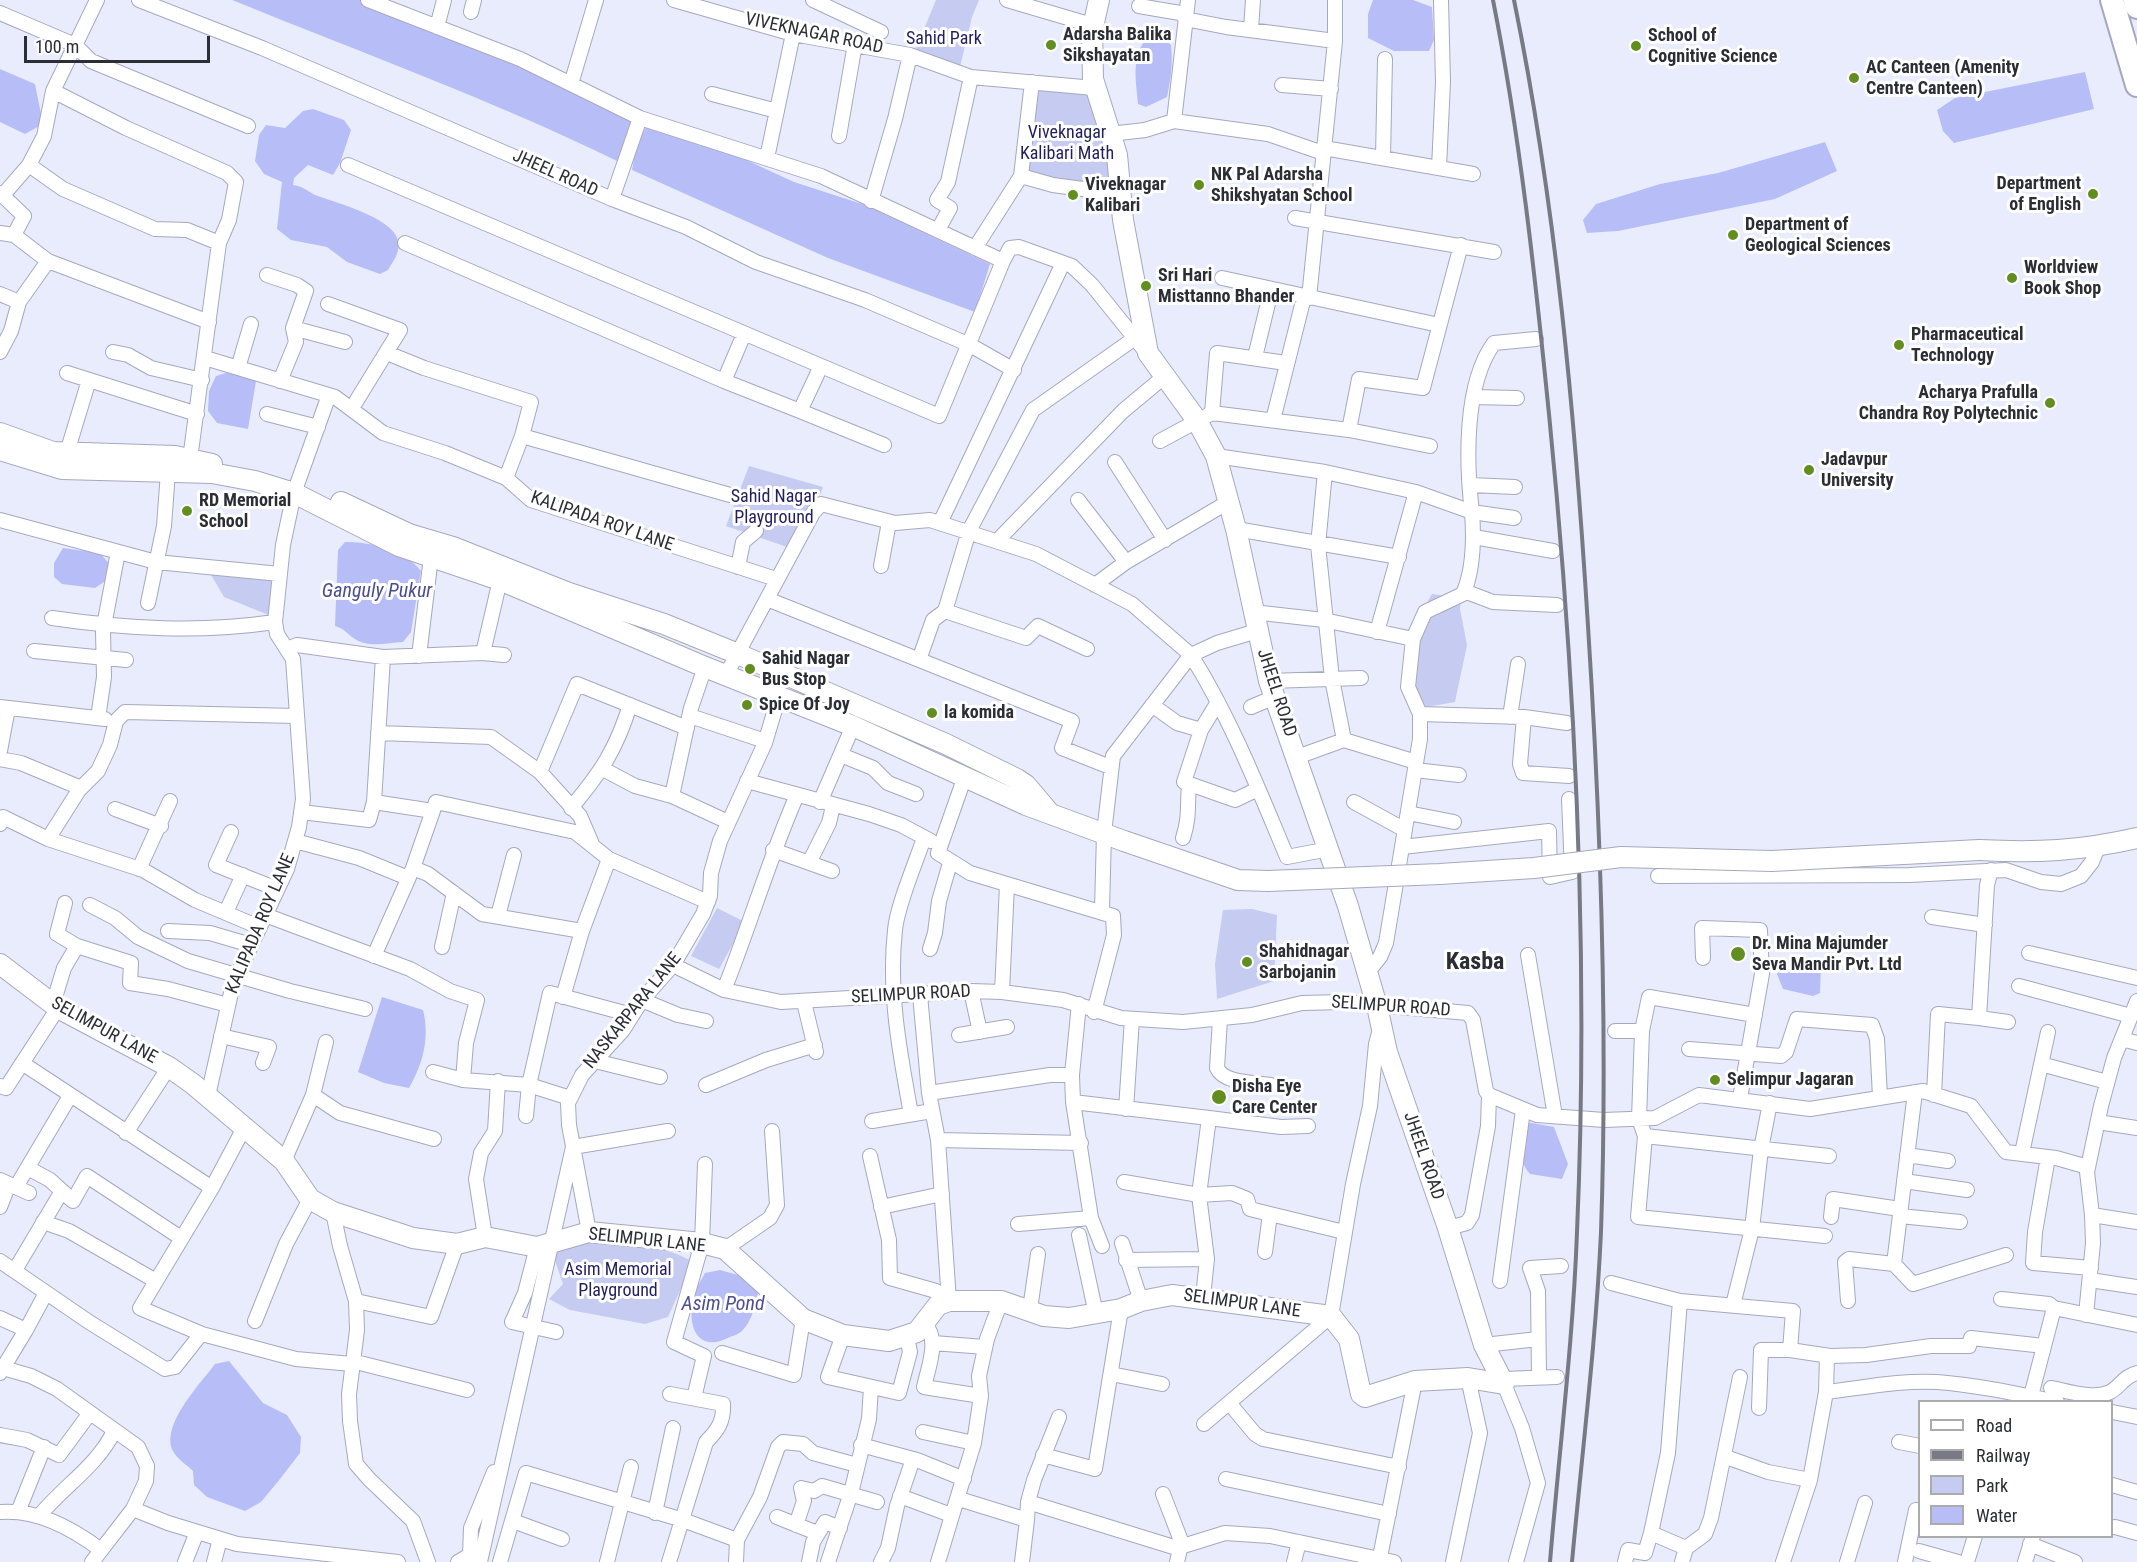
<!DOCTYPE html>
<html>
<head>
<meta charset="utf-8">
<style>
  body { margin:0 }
  #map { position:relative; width:2137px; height:1562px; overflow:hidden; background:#e9ecfd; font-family:"Roboto Condensed",sans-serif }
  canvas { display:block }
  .legend { position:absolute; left:1918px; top:1400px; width:195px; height:138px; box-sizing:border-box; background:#fff; border:2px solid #ababae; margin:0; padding:8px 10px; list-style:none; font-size:18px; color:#2c2d35 }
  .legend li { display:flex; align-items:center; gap:12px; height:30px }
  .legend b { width:30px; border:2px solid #ababae }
  .scale { position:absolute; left:24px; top:36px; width:186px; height:27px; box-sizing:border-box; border:3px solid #2c2d35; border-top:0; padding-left:8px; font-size:18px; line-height:21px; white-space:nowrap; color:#2c2d35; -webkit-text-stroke:4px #fff; paint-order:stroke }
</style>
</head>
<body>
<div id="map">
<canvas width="2137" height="1562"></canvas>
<ul class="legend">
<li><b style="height:8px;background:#fff"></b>Road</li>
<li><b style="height:8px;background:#777984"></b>Railway</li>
<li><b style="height:16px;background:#c6cbf1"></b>Park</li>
<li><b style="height:16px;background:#b7bef7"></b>Water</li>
</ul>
<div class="scale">100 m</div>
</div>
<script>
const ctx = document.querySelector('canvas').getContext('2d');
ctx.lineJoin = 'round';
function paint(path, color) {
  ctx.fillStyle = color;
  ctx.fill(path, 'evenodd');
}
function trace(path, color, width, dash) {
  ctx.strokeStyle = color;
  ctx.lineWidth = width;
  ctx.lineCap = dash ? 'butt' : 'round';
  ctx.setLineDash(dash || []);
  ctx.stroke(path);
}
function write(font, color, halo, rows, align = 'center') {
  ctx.font = font + ' "Roboto Condensed",sans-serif';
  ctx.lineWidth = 6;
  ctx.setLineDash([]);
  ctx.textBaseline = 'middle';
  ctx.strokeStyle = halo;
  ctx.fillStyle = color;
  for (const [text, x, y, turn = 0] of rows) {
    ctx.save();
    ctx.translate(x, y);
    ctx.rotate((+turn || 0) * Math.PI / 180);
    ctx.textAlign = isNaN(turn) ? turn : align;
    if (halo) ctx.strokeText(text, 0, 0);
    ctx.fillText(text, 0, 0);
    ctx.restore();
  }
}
paint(new Path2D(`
  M936,0H979L972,17L960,67L914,53Z
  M1034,84L1092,92L1117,191L1054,183L1018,171Z
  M749,466L823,487L817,503L787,547L726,526Z
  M210,573L279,582L271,616L224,597Z
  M1432,594L1461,598L1460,609L1467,645L1455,702L1426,707L1412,686L1419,616Z
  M717,908L745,922L719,969L691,956Z
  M1252,909L1277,915L1274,981L1217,999L1215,964L1223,910Z
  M578,1238C616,1242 660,1242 693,1262L668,1317L645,1324L570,1310L549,1299L563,1284L551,1249Z`), '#c6cbf1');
paint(new Path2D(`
  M232,0H373L518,61L631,121L619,162C493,100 362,53 232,0Z
  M1373,0H1413L1432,7L1434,40L1429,51H1394L1368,38V14Z
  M1161,36L1171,45C1173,63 1171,79 1167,97L1146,107L1138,104C1136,81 1131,58 1146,39Z
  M0,69L35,84L43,124L25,134L0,122Z
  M2085,72L2094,109L1954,143L1943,131L1937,110L1955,98Z
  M313,109L344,120L351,130L340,163L333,175L308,165L294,178L293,185C304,186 309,193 318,196C339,204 391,217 398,240C401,252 393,261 388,270L380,274L347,262L327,247L291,240L277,229L282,182L264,174L255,161L259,135L266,125L285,128L303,111Z
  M648,123L690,134L794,182L865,205L990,264L975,312L828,258L632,170L636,147Z
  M1825,142L1837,171L1775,199L1618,231L1587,233L1583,220L1596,204L1660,184L1718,173Z
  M229,372L256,381L248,429L217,423L208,411L209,391L216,376Z
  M345,542C370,542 404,549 421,571L411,632L403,642C388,643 369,648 355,639C347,634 345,629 335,626L338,550Z
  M63,548L100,553L111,566L107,580L95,588L62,584L54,577V563Z
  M1810,957L1821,963L1820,993L1813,996L1783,989L1777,974C1785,959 1794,958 1810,957Z
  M382,997L423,1010C430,1037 423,1064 409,1088L384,1083L358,1072Z
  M1526,1122L1554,1127L1568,1164L1562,1179L1530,1174C1516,1158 1521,1141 1526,1122Z
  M720,1270L738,1275L759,1288C756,1302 753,1320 742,1331C739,1334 733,1336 730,1337C698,1354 687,1327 693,1299C694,1290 701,1281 705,1273Z
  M229,1361L263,1403L287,1415L301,1437L300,1453L280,1479L261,1502L245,1511L207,1497L194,1485L193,1471C187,1465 176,1458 173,1451C160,1425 201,1383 215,1364Z`), '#b7bef7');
const street = new Path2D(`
  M139,0L262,48L612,199L686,227L756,262L865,300L970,345L1014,370
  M368,0L520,59L640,118L821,176L1003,261L1010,248L1019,247L1072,266L1092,285L1146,352
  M674,0L793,34L910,55L971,77L1094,88
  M813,0L881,32
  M1007,0L1092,25
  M1139,6L1186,14
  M471,12L474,0
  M0,13L75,45L91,61L248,126
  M1185,19L1226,27L1335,41
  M437,27L444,0
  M1251,29L1253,0
  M571,84L596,0
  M1282,85L1331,89
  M53,91L126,128L227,173L236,182L229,220L219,243L190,459
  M712,94L777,111
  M1174,121L1188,0
  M1110,134L1145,130L1174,121L1268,134L1323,153
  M839,136L855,44
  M1324,148L1473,174
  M767,158L793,34
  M1383,158L1385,59
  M29,165L63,189L155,229L187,230L219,243
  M348,165L939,416L1003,261
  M1439,168L1443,82L1441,0
  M1021,176L1053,185L1120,194
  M0,193L24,216L14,235
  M3,195L29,165L44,136L53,91L97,0
  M612,199L640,118
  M871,201L895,119L910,55
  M1295,218L1494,252
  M938,230L950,208L937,200L948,182L971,77
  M0,233L14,235L48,261
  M405,243L724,381L744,334
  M975,248L1021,176L1032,82
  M267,275L297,285L306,291L293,328L296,342L280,381
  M1222,278L1439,325
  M0,294L19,302L48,261L209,322
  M1309,298L1335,41V0
  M328,304L400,330L352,408
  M293,328L345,342
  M0,352L11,331L19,302
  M113,352L128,355L151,368L202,380
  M387,353L424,368L531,402L522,436L730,495
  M1255,357L1271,291
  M205,358L335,397L383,433L445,453L506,478L531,500L776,579
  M821,366L800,411L884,445
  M238,368L251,324
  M67,373L197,414
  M724,381L800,411
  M1473,397L1517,398
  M1212,413L1217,353L1286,363
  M267,414L318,427
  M1273,420L1304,297
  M1349,430L1359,379L1423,388L1461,245
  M1160,441L1212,413L1349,430L1430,446
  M1216,456L1325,472L1416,492L1472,512L1514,518
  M65,459L89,380
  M1115,462L1165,540
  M1325,472L1318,545L1332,679L1344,740
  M506,478L522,436
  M1471,485L1515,487
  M1078,500L1126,562
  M0,520L156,562L280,574
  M940,523L1063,263
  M1236,529L1399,557
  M1474,537L1553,551
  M997,541L1123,411L1165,376
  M881,566L889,522
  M738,567L743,542L756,531
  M1095,585L1126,562L1230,501
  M1464,591L1493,602L1557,605
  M767,599L1072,721L1062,748L1110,767
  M148,603L164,526L168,472
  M945,611L1026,638L1038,626L1087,649
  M1253,612L1324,620L1413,639
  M52,618C128,629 199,633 275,622
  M1377,632L1416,492
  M288,649L297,645L383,657L483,653L500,580
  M34,651L126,660
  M483,653L504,655
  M419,656L431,557
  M919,660L933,620L945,611L969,531L1033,410L1135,338
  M726,675L813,513L821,504L895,523L930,520L1036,554L1132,604L1191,655L1217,643L1257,631
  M1269,681L1361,678
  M1218,702L1201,730L1184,782L1235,800L1258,789
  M1152,705L1177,723L1201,730
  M0,707L105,719
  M1251,707L1275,697
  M1420,714L1524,717L1567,723
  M690,716L765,741
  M1510,717L1518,664
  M1524,717L1520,764L1523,773L1569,776
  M98,718L104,677L103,631L118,552
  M378,733L491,737L540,772L580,816L592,844
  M0,751L8,708
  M841,755L873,768L888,783L916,794
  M1297,757L1344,740L1416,762
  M0,759L21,763L81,788
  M603,769L635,786L672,796L728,822
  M1415,770L1459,775
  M540,772L577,684L687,728
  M965,776L938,853L970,873L1113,916L1114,935L1094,1012
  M747,781L869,814L901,825L931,841
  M672,796L691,708L705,667
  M374,802L433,811
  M820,802L853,726
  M1354,802L1405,830
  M571,808C601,772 616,750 630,705
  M115,809L161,826
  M301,812L369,820L374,802L383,657
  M1408,813L1454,822
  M0,824L3,817L48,839L143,870L195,900L259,927
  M231,832L216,865L277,889
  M1183,838C1190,816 1187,806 1189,784
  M48,839L79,790L98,771L110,745L116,721L125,712L296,716
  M295,841L359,858L408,878
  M1402,847L1549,831L1550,877L1572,872L1569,799
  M773,850L832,871
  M810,861L829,823L833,806
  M413,868L428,874L482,914L582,931
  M139,869L170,801
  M1658,876L1909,875L2006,870L2041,882L2061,884L2081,876L2092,862L2098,847
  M65,903L57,934L77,946L131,963L130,983L168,989L228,1005
  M90,905L115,918L138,937L188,961L290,991L365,1009
  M1102,910L1104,833L1113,756L1191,655C1231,719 1258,788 1287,857L1329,849
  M226,912L243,875
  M265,915L410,969L450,991L477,1000L466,1043L463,1080
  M498,916L514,855
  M1932,917L1985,925
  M168,931L210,933L251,945
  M442,947L454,893
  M930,949L935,933L939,901L950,863
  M2029,953L2137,978
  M1528,955L1555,1116
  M374,956L413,868L436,802L575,832L609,859L708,902
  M1703,958L1702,928L1760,930L1762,974L1740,1098
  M673,965L724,990L781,1002L971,991L1002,992L1063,1000L1121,1018L1183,1022L1252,1015L1302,1003L1343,1002L1468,1013L1473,1020L1486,1091L1489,1095L1537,1115L1604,1120L1655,1118L1699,1095L1810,1109L1923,1091L1971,1106L2006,1152L2056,1158L2088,1167
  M1368,972L1380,957L1386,943L1420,739V714L1408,687L1413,639L1425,612L1463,594C1474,569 1474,538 1472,512C1466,462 1464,384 1494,343L1536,339
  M2019,986L2131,1016
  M724,990C750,925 769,859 797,795
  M971,991L980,1032
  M1002,992L1007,885
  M920,995L929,1093L938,1140L949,1301
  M563,997L582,931L609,859
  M642,1000L678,1015L706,1021
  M2137,1001L2114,1058L2101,1106L2087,1172L2092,1215L2137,1222
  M804,1002L816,1052
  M53,1004L64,968L77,946
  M1079,1004L1072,1075L1073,1102L1091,1218L1102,1246
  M1755,1015L1649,997L1642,1031L1639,1119L1645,1136L1638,1217L1825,1236
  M1979,1018L2008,1022
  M1220,1019L1217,1068C1224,1084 1256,1082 1271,1085
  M1615,1031H1642
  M959,1035L1007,1027
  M221,1036L269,1047L263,1063
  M2122,1039L2137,1043
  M1689,1049L1781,1056L1786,1052L1797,1019L1872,1025L1877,1039L1880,1097
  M595,1061L660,1077
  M22,1063L212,1188
  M2041,1064L2107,1082
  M433,1072L463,1080L529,1085L570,1098
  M706,1085L766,1060L815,1045
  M0,1086L6,1088L58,1008
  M929,1093L1050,1075H1072
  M313,1095L340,1113L434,1139
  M1934,1095L1938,1014L1979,1018L1987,885L1991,870
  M208,1096L233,984L287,869L299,827L303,799L293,659L277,634L275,622L283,545L294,493L329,395
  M1073,1102L1209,1118
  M1126,1109L1132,1019
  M911,1114C900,1054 888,992 895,930C897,906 916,862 924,838
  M526,1116L529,1085L550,993L632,1015
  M872,1121L932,1111
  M2098,1122L2137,1128
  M245,1126L212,1188L140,1308L202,1334L296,1359L352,1364
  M126,1133L169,1067
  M1645,1136L1829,1156
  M938,1140L1081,1143
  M2022,1153L2048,1032
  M1907,1155L1948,1161
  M870,1156L889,1240L890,1278L936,1291L944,1302
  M2048,1157L2035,1232L2033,1263L2091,1268
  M284,1161L313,1095L326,1042
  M28,1168L50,1180L73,1201L87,1176L181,1238
  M0,1180L29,1193
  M1904,1181L1967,1190
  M1124,1182L1199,1195L1232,1193L1247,1199L1250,1209L1270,1214L1265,1252
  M16,1187L70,1096
  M0,1207L9,1184
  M881,1207L942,1194
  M333,1212L340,1246L356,1301L357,1330L349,1394L350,1421L356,1464L369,1479L413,1521L428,1562
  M1270,1214L1344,1232
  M1900,1216L1960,1222
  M1831,1217L1833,1199L1900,1209
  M43,1222L69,1231L156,1281
  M1018,1224L1091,1218
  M1448,1228L1467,1223L1472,1215L1488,1126L1489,1095
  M589,1232L569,1125L568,1103L582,1075L623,1030L642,1000L673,965L703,914L710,896L711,873L720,841L765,743L779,696
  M1079,1235L1096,1314
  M485,1237L476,1179L481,1153L495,1131L498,1081
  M1122,1243L1141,1301
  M537,1247L525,1293L512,1322L556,1332
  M725,1249L770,1218L777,1205L772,1131
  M1126,1260L1207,1259
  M0,1261L89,1322L165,1369L175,1367L201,1334
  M1894,1264L1915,1092
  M15,1270L62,1191
  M2090,1280L2137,1287
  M1500,1281L1523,1110
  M1611,1283L1680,1301L1793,1311L1790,1350L1830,1356L1866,1355L1931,1346H1969L1971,1338L2044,1346
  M1203,1297L1207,1259L1199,1195L1209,1118L1281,1127L1308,1126
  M2001,1299L2049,1304L2054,1308
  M356,1301L431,1317L457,1244
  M1680,1301L1668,1453L1651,1533L1686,1548L1682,1562
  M1848,1301L1845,1262L1849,1259L1894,1264L1913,1284L2006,1255
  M1733,1305L1752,1229L1761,1149L1770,1103
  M1030,1309L1038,1254
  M2086,1315L2093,1243L2092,1215
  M0,1318L26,1330L0,1373
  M255,1321L286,1244L310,1199
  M925,1324C940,1340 928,1368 924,1387L981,1396
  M26,1330L46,1293
  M843,1335L828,1377L899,1393L910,1352L907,1337
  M933,1343L985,1347
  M1484,1345L1538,1339
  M722,1353L794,1375L803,1319
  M352,1361L467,1390
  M3,1368L31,1376L57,1389L138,1447L147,1466L146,1481L133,1509L168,1523L237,1544L398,1562
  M1111,1374L1162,1384
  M1539,1377L1538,1291L1530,1268L1561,1266
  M1503,1379L1557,1377
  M1504,1384L1522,1428L1538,1483L1516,1562
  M2051,1388C2068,1391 2094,1400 2110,1392C2120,1387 2124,1376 2137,1373
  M1826,1392L1827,1356
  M2031,1396L2054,1308L2137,1325
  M694,1398L704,1356L674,1342L702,1243L705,1164
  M1230,1404L1255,1434L1263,1439L1399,1467
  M1759,1408L1761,1350H1790
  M2112,1412L2137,1417
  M1204,1424L1331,1316L1353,1184L1370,1106L1376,1044L1380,1029
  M923,1432L974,1443
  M0,1435L27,1440L59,1455L90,1413
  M1899,1442L1920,1446
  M861,1445L917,1460L964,1479
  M1043,1455L1095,1469L1121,1309
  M1726,1457L1768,1472L1810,1480
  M1226,1479L1389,1514
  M2112,1485L2137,1492
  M1163,1494L1183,1546
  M900,1496L951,1515
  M959,1499L1027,1520L1028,1502L1180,1549
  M1028,1502L1034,1480L1059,1417
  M0,1512C37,1509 72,1528 101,1550
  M18,1512L44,1447
  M655,1513L673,1428
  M40,1515C64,1486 98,1465 114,1431
  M777,1517L817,1533
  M513,1521L562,1539
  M796,1525L804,1501L801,1488L814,1491L822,1486L877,1502
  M2115,1527L2137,1533
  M2030,1544L2075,1562
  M1686,1548L1705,1534L1711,1518L1740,1377
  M1919,1551L1958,1562
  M470,1555L471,1528L494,1472
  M92,1562L133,1509
  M185,1562L197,1532
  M214,1562L220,1539
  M458,1562L470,1555L479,1556
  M480,1562L573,1147L668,1131
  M500,1562L526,1473L683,1520L737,1540
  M607,1562L631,1467
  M669,1562L706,1442C718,1430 724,1421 723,1404L670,1394
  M736,1562L737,1540L760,1497L778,1447L783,1442L803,1444L813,1453L857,1465
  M809,1562L813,1542L825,1522L840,1528
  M828,1562L851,1493L869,1419L871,1387
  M881,1562L888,1548L897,1506L913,1459
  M938,1562L974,1443L981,1396L979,1376L987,1339L1001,1301
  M1022,1562L1027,1520
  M1177,1562L1180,1549L1183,1546L1225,1533L1270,1536L1394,1562
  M1294,1562L1299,1542
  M1379,1562L1415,1381
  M1453,1562L1480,1433L1468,1378
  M1625,1562L1628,1550L1645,1553L1651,1533
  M1783,1562L1810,1480L1826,1392C1863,1388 1899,1380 1937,1382C1977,1385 2018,1394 2057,1402
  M1847,1562L1865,1503
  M1905,1562L1916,1510H1920
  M1967,1562L1975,1536
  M2025,1562L2033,1536`);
const secondary = new Path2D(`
  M0,433L53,452L175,456L212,464
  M0,450L62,469L212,473L255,481L294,493L399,546L500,580L705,667L853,726L1026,805L1124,841
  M341,502L409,534L453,547L569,593L664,624L738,654L946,744L1017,779L1026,785L1048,811
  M1979,850C2037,853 2080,851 2137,838
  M0,964L58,1008L169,1067L193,1084L284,1161L310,1199L333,1212L413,1238L457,1244L485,1237L537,1247L589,1232L702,1243L725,1249L803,1319L843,1335L889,1341L917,1332L938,1305L949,1301H1001L1044,1316L1069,1318L1121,1309L1141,1301L1172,1295L1331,1316L1349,1339L1361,1394L1365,1397L1415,1381L1468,1378L1504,1384L1484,1345L1448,1228L1387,1052L1377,1006L1348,906L1269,681L1236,529L1216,456L1196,419L1148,353L1123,220L1117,155L1093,79L1092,31L1099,0`);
const primary = new Path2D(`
  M2112,0L2137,85
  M2135,0L2137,7`);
trace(street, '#a6a9be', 16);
trace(secondary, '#a6a9be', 22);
trace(primary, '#a6a9be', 26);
trace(street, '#fff', 14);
trace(secondary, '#fff', 20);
trace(primary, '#fff', 22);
trace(new Path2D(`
  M1493,0C1520,136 1535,275 1549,414C1576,685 1589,959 1577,1232C1573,1342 1559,1452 1550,1562
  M1514,0C1556,205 1575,417 1588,626C1601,828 1608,1030 1601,1232C1596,1341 1582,1453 1572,1562`), '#777984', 4);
const secondaryBridge = new Path2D(`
  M1124,841L1238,880L1268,881L1440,874L1534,868L1621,857L1772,861L1979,850`);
trace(secondaryBridge, '#a6a9be', 22, []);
trace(secondaryBridge, '#fff', 20);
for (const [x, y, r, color] of [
  [1051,45,6,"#628e1f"],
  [1636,46,6,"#628e1f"],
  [1854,78,6,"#628e1f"],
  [1199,185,6,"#628e1f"],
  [2093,194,6,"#628e1f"],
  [1073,195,6,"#628e1f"],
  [1733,235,6,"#628e1f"],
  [2012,278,6,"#628e1f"],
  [1146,286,6,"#628e1f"],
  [1899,345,6,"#628e1f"],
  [2050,403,6,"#628e1f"],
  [1809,470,6,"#628e1f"],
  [187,511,6,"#628e1f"],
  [750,669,6,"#628e1f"],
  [747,705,6,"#628e1f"],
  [932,713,6,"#628e1f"],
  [1738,954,8,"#628e1f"],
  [1247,962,6,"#628e1f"],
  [1715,1080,6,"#628e1f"],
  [1219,1097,8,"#628e1f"]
]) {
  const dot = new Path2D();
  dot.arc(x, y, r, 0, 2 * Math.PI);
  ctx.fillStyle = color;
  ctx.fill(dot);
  trace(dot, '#fff', 2);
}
write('18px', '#2c2d35', '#fff', [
  ["VIVEKNAGAR ROAD",814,34,12],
  ["JHEEL ROAD",555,174,24],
  ["KALIPADA ROY LANE",602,522,19],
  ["JHEEL ROAD",1276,693,72],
  ["KALIPADA ROY LANE",261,924,-67],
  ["SELIMPUR ROAD",911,995,-3],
  ["SELIMPUR ROAD",1391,1007,4],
  ["NASKARPARA LANE",633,1011,-51],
  ["SELIMPUR LANE",104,1031,29],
  ["JHEEL ROAD",1423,1156,71],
  ["SELIMPUR LANE",647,1241,6],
  ["SELIMPUR LANE",1242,1304,8]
]);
write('bold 18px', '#2c2d35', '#fff', [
  ["Adarsha Balika",1063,35],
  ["Sikshayatan",1063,56],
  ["School of",1648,36],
  ["Cognitive Science",1648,57],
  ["AC Canteen (Amenity",1866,68],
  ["Centre Canteen)",1866,89],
  ["NK Pal Adarsha",1211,175],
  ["Shikshyatan School",1211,196],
  ["Department",2081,184,"right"],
  ["of English",2081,205,"right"],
  ["Viveknagar",1085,185],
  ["Kalibari",1085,206],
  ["Department of",1745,225],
  ["Geological Sciences",1745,246],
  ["Worldview",2024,268],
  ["Book Shop",2024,289],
  ["Sri Hari",1158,276],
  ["Misttanno Bhander",1158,297],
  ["Pharmaceutical",1911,335],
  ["Technology",1911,356],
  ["Acharya Prafulla",2038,393,"right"],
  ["Chandra Roy Polytechnic",2038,414,"right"],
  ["Jadavpur",1821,460],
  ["University",1821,481],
  ["RD Memorial",199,501],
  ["School",199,522],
  ["Sahid Nagar",762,659],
  ["Bus Stop",762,680],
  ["Spice Of Joy",759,705],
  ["la komida",944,713],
  ["Dr. Mina Majumder",1752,944],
  ["Seva Mandir Pvt. Ltd",1752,965],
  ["Shahidnagar",1259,952],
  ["Sarbojanin",1259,973],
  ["Selimpur Jagaran",1727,1080],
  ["Disha Eye",1232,1087],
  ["Care Center",1232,1108]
], 'left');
write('18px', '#221f5f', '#fff', [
  ["Sahid Park",944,39],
  ["Viveknagar",1067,133],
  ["Kalibari Math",1067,154],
  ["Sahid Nagar",774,497],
  ["Playground",774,518],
  ["Asim Memorial",618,1270],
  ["Playground",618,1291]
]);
write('italic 20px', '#4b4d92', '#fff', [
  ["Ganguly Pukur",377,592],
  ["Asim Pond",723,1305]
]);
write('bold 24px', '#2c2d35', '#fff', [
  ["Kasba",1475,963]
]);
</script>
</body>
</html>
